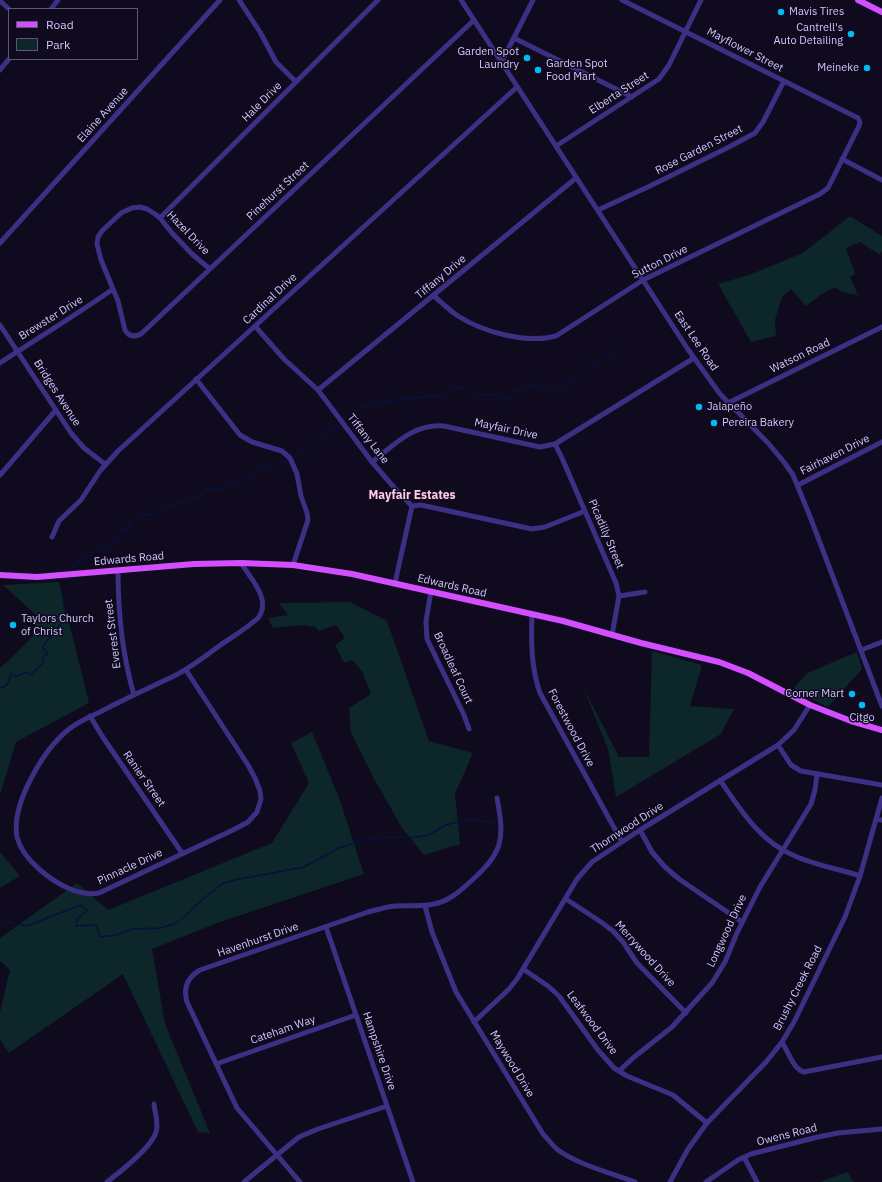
<!DOCTYPE html>
<html>
<head>
<meta charset="utf-8">
<style>
  body { margin:0 }
  #map { position:relative; width:882px; height:1182px; overflow:hidden; background:#100a1e; font-family:"IBM Plex Sans",sans-serif }
  canvas { display:block }
  .legend { position:absolute; left:8px; top:8px; width:130px; height:52px; box-sizing:border-box; background:#100a1e; border:1px solid #5e5678; margin:0; padding:5px 7px; list-style:none; font-size:12px; color:#d4c7ff }
  .legend li { display:flex; align-items:center; gap:8px; height:20px }
  .legend b { width:20px; border:1px solid #5e5678 }
</style>
</head>
<body>
<div id="map">
<canvas width="882" height="1182"></canvas>
<ul class="legend">
<li><b style="height:5px;background:#d24eff"></b>Road</li>
<li><b style="height:11px;background:#0c2629"></b>Park</li>
</ul>
</div>
<script>
const ctx = document.querySelector('canvas').getContext('2d');
ctx.lineJoin = 'round';
function paint(path, color) {
  ctx.fillStyle = color;
  ctx.fill(path, 'evenodd');
}
function trace(path, color, width, dash) {
  ctx.strokeStyle = color;
  ctx.lineWidth = width;
  ctx.lineCap = dash ? 'butt' : 'round';
  ctx.setLineDash(dash || []);
  ctx.stroke(path);
}
function write(font, color, halo, rows, align = 'center') {
  ctx.font = font + ' "IBM Plex Sans",sans-serif';
  ctx.lineWidth = 3;
  ctx.setLineDash([]);
  ctx.textBaseline = 'middle';
  ctx.strokeStyle = halo;
  ctx.fillStyle = color;
  for (const [text, x, y, turn = 0] of rows) {
    ctx.save();
    ctx.translate(x, y);
    ctx.rotate((+turn || 0) * Math.PI / 180);
    ctx.textAlign = isNaN(turn) ? turn : align;
    if (halo) ctx.strokeText(text, 0, 0);
    ctx.fillText(text, 0, 0);
    ctx.restore();
  }
}
paint(new Path2D(`
  M850,216L882,236V251L880,255L860,242L846,248L855,274L850,277L858,295L842,292L835,287L819,296L806,306L791,289L782,297L775,320L776,336L751,342L718,284L749,275L803,253Z
  M59,582L89,703L16,742L0,795V667L7,662L33,636L36,615L3,585Z
  M350,602L387,621L429,741L473,753L455,794L460,844L424,855L402,828L372,775L351,732L349,708L371,694L362,671L352,660L344,663L335,645L345,638L336,625L319,631L316,627L302,625L273,628L268,618L288,615L279,603Z
  M652,651L702,665L690,706L734,709L721,734L616,797L608,749L583,687L619,757H649Z
  M857,652L862,669L828,707L795,691V687L807,673Z
  M312,732L339,798L364,874L217,923L152,949L165,1024L210,1133L198,1132L123,974L9,1053L0,1039V1012L10,970L0,961V938L77,883L108,910L272,843L309,783L291,743Z
  M0,852L20,876L0,888Z
  M847,1172L854,1182H820Z`), '#0c2629');
trace(new Path2D(`
  M343,418L359,409L381,402L447,394L455,387L463,388L475,396L492,394L507,400L511,398L512,392C520,389 527,388 535,384C539,386 545,390 549,390C564,390 574,379 585,371C595,364 605,361 613,352
  M294,459L301,451L322,437L326,431L338,427L339,424
  M72,567L101,548L112,545L120,530L128,528C130,515 141,513 153,515L165,506L188,502L193,497L200,496L204,490L227,488L231,484L242,481L252,476L258,469L288,461
  M0,688C12,684 7,682 11,673L16,677L26,672L31,675L43,663V657L47,655V653L43,648V646L64,620L66,615L63,599
  M0,925L5,921L27,926L80,905L87,910L77,919L76,926L96,925L100,937L117,935L131,929L161,928L174,924L183,918L203,899L222,884L235,880L304,867L339,848L364,840L375,838L418,837L428,835L446,825L464,820L485,821L498,823`), '#04123e', 1.5);
trace(new Path2D(`
  M239,0L260,32L276,62L296,82
  M461,0L687,348L720,394L768,443L784,462L793,475L811,519L882,706
  M0,1L9,9
  M51,9L58,0
  M514,38L632,97
  M501,63L533,0
  M0,70L9,59
  M556,146L659,79L669,65L701,0
  M842,159L882,180
  M598,210L650,186L729,147L755,133L763,122L784,81
  M160,218L378,0
  M0,243L220,0
  M210,269L193,255L172,233L160,218L155,214L147,209L140,207L132,208L121,213L102,231L98,237L97,244L101,260L118,301L125,330C129,337 135,337 141,334L474,20
  M434,296C442,303 449,310 458,316C483,332 526,344 556,336L643,280L820,194L828,188L859,126L860,122L858,118L622,0
  M0,325L71,433L84,448L105,464
  M255,326L284,359L318,390L372,462L398,492L412,506L395,583
  M0,363C38,338 76,315 113,289
  M196,379L240,435L252,442L282,451L290,458L297,474L301,496L307,513L308,520L293,565
  M318,390L576,178
  M728,403L882,327
  M555,444L562,458L616,583L619,596L612,635
  M372,462C394,445 414,423 444,426L540,447L555,444L694,358
  M0,475L56,410
  M798,485L882,442
  M412,506L421,505L532,529L545,527L585,511
  M52,537L59,521L81,500L100,471L118,451L517,87
  M118,570C118,612 122,654 134,695
  M431,591L426,621L427,639L464,715L469,729
  M619,596L645,592
  M532,614C531,641 531,668 540,693L622,842
  M861,650L882,642
  M186,670L248,765L255,778L260,791L261,799L257,812L248,822L233,830L99,893C78,897 55,883 39,869C30,861 20,850 17,837C11,804 43,750 69,729C78,722 89,717 100,712C124,699 149,688 174,676C190,668 204,657 219,646C232,637 246,629 258,618C272,600 251,579 241,563
  M90,716L102,736L182,853
  M778,745L791,765L801,771L882,785
  M720,780C740,809 760,842 795,856C815,865 839,869 860,876
  M876,819L882,820
  M640,830L652,852L665,867L679,879L742,922
  M566,899L601,922L613,931L623,942L637,963L686,1013
  M425,906L432,932L456,992L543,1134C548,1139 552,1145 558,1150C579,1165 611,1173 635,1182
  M326,927L413,1182
  M523,969L548,986L559,996L598,1050L614,1068L627,1076L673,1095L707,1123
  M474,1022L509,989L517,979L577,879L592,862L640,830L778,745L794,730L810,705
  M782,1042C788,1051 793,1069 804,1072L882,1057
  M216,1064L356,1015
  M619,1071L633,1058L672,1027L712,983L725,962L737,933L760,887L811,804L815,790L817,774
  M744,1157L757,1182
  M107,1182C120,1172 152,1147 156,1132C159,1124 155,1113 154,1104
  M244,1182L299,1137L318,1129L387,1106
  M300,1182L237,1108L187,1002C183,988 188,977 200,970L368,912C377,910 385,907 395,906C408,905 421,907 434,904C449,901 459,892 470,882C503,853 505,840 497,798
  M670,1182L688,1149L707,1123L766,1062L782,1042L794,1022L845,917L860,876L882,798
  M706,1182L738,1160L751,1154L818,1137L838,1133L882,1129`), '#3d2f83', 5);
trace(new Path2D(`
  M858,0L882,12
  M0,575L37,577L194,564L241,563L293,565L352,574L563,621L641,643L719,662L748,673L810,705L851,721L882,730`), '#d24eff', 6);
for (const [x, y, r, color] of [
  [781,12,4,"#00bcf2"],
  [851,34,4,"#00bcf2"],
  [527,58,4,"#00bcf2"],
  [867,68,4,"#00bcf2"],
  [538,70,4,"#00bcf2"],
  [699,407,4,"#00bcf2"],
  [714,423,4,"#00bcf2"],
  [13,625,4,"#00bcf2"],
  [852,694,4,"#00bcf2"],
  [862,705,4,"#00bcf2"]
]) {
  const dot = new Path2D();
  dot.arc(x, y, r, 0, 2 * Math.PI);
  ctx.fillStyle = color;
  ctx.fill(dot);
  trace(dot, '#100a1e', 1.5);
}
write('11px', '#d4c7ff', '#100a1e', [
  ["Mavis Tires",789,12],
  ["Cantrell's",843,28,"right"],
  ["Auto Detailing",843,41,"right"],
  ["Garden Spot",519,52,"right"],
  ["Laundry",519,65,"right"],
  ["Garden Spot",546,64],
  ["Food Mart",546,77],
  ["Meineke",859,68,"right"],
  ["Jalapeño",707,407],
  ["Pereira Bakery",722,423],
  ["Taylors Church",21,619],
  ["of Christ",21,632],
  ["Corner Mart",844,694,"right"],
  ["Citgo",862,718,"center"]
], 'left');
write('11px', '#d4c7ff', '#100a1e', [
  ["Mayflower Street",745,50,27],
  ["Elberta Street",619,93,-33],
  ["Hale Drive",262,102,-45],
  ["Elaine Avenue",103,115,-48],
  ["Rose Garden Street",699,150,-27],
  ["Pinehurst Street",278,191,-43],
  ["Hazel Drive",188,233,46],
  ["Sutton Drive",660,262,-27],
  ["Tiffany Drive",441,277,-40],
  ["Cardinal Drive",270,299,-43],
  ["Brewster Drive",51,318,-32],
  ["East Lee Road",696,341,56],
  ["Watson Road",800,356,-26],
  ["Bridges Avenue",57,393,57],
  ["Mayfair Drive",506,429,12],
  ["Tiffany Lane",368,439,52],
  ["Fairhaven Drive",835,455,-27],
  ["Picadilly Street",606,534,67],
  ["Edwards Road",129,559,-5],
  ["Edwards Road",452,586,13],
  ["Everest Street",113,634,-97],
  ["Broadleaf Court",453,668,65],
  ["Forestwood Drive",571,728,62],
  ["Ranier Street",144,779,55],
  ["Thornwood Drive",627,828,-33],
  ["Pinnacle Drive",130,867,-25],
  ["Longwood Drive",727,931,-65],
  ["Havenhurst Drive",258,940,-19],
  ["Merrywood Drive",645,954,48],
  ["Brushy Creek Road",798,988,-63],
  ["Leafwood Drive",592,1023,53],
  ["Cateham Way",283,1030,-19],
  ["Hampshire Drive",379,1051,71],
  ["Maywood Drive",512,1064,59],
  ["Owens Road",787,1135,-14]
]);
write('bold 12px', '#ffc9e5', '#100a1e', [
  ["Mayfair Estates",412,496]
]);
</script>
</body>
</html>
